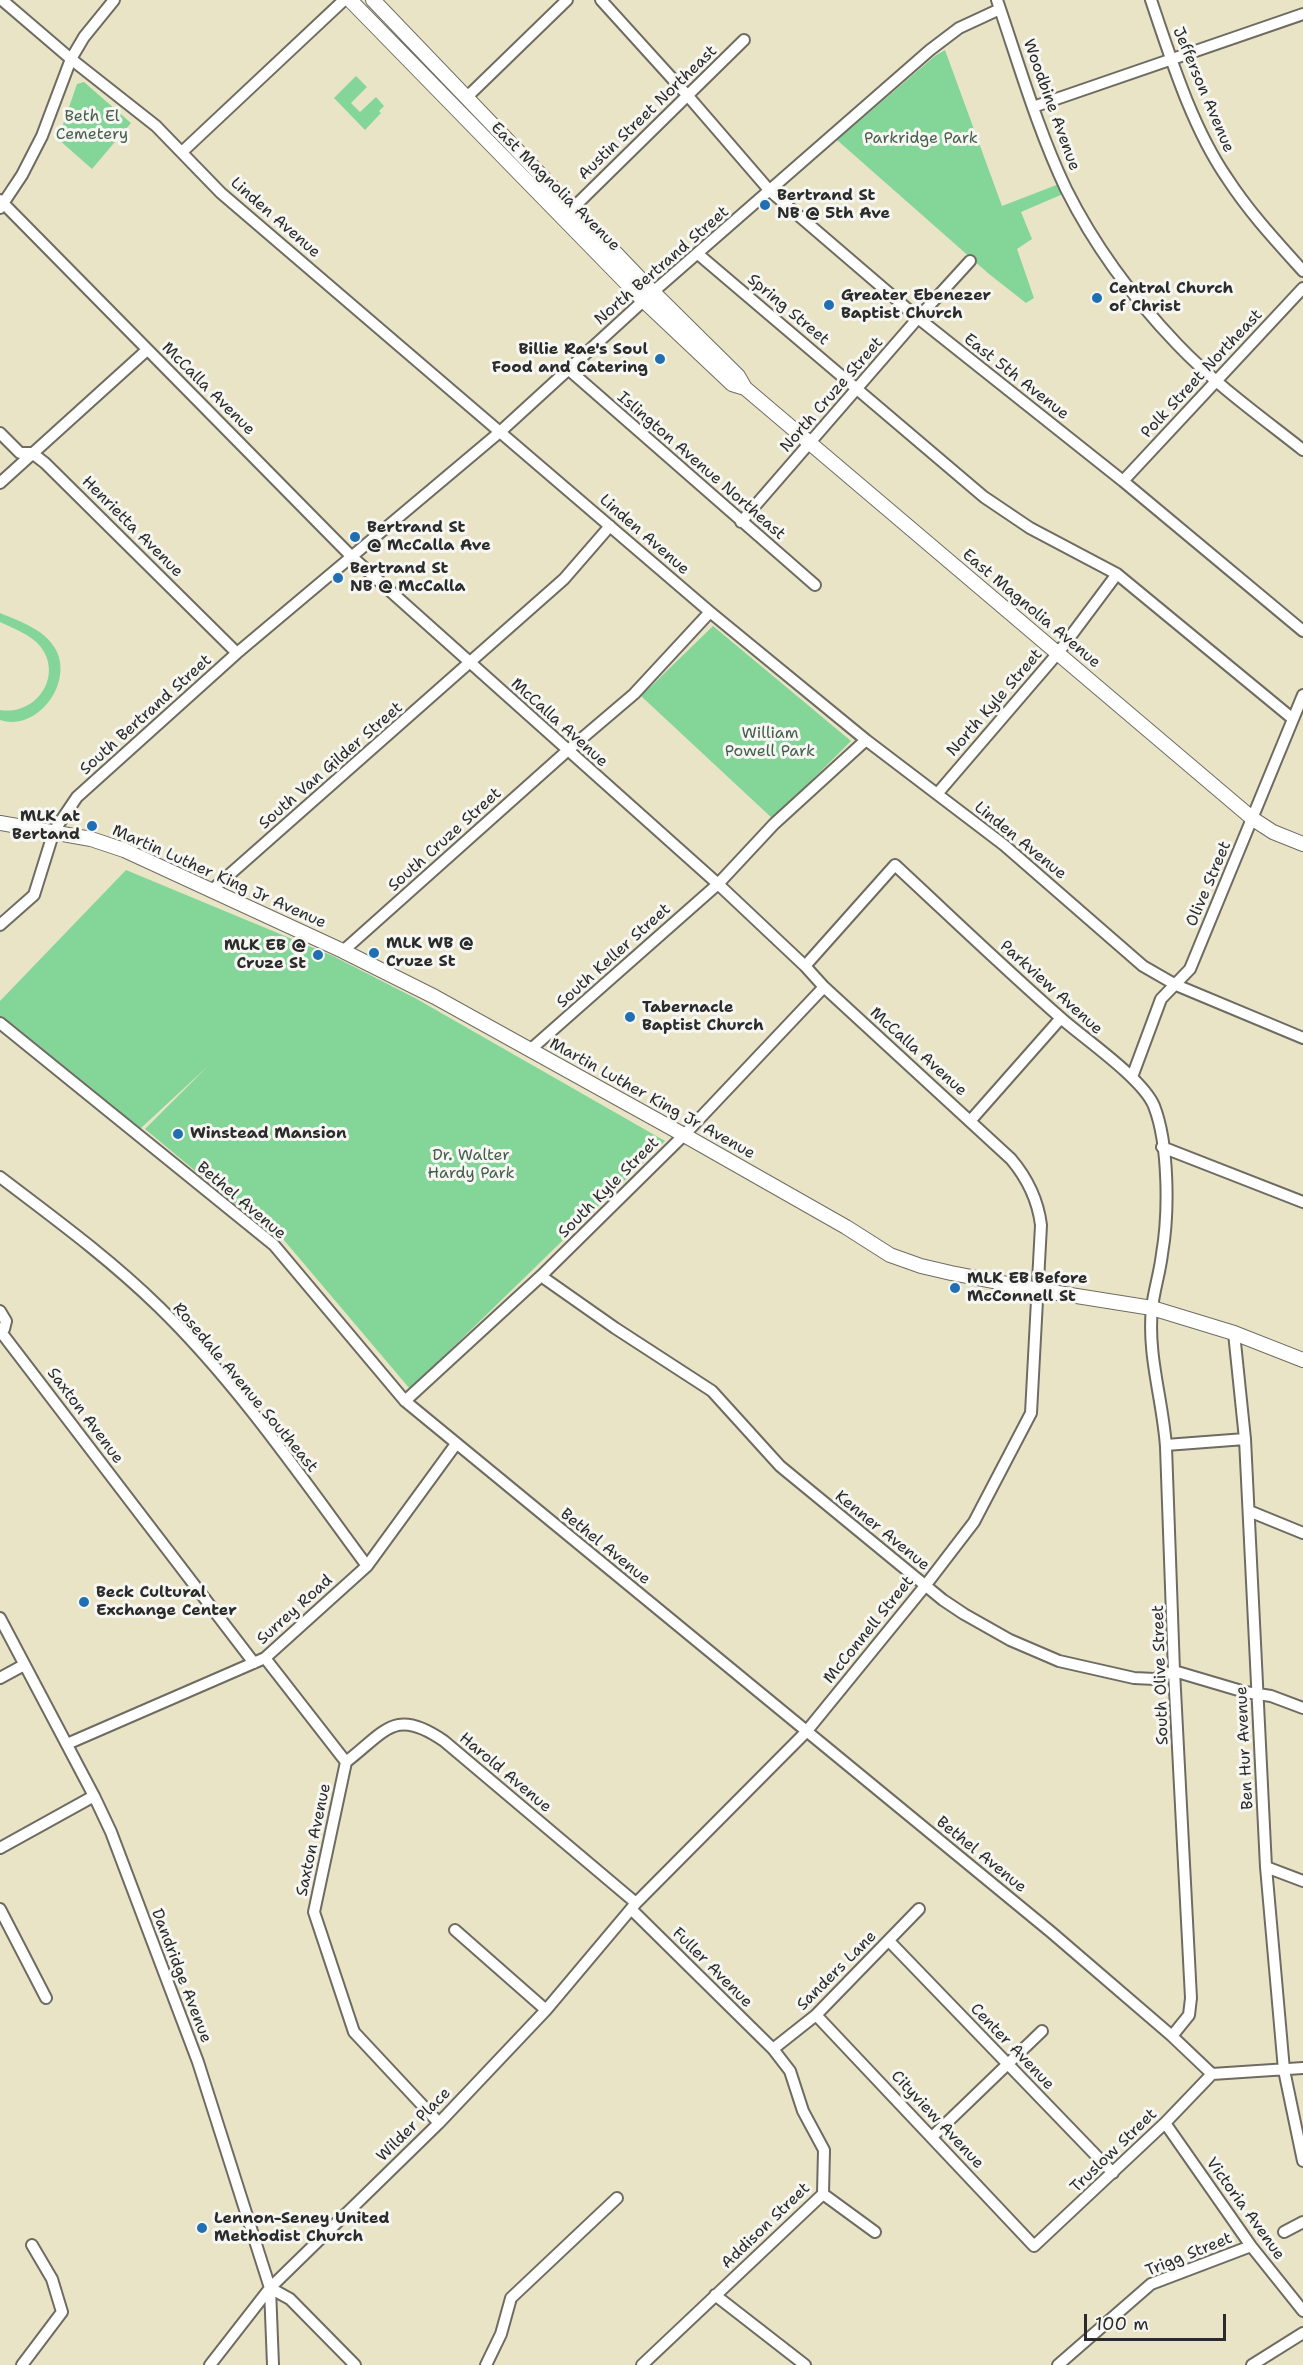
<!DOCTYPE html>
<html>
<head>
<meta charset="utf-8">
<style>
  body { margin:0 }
  #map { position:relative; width:1303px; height:2365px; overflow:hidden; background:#eae4c7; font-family:"Shantell Sans",sans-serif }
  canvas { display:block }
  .scale { position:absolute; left:1084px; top:2314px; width:142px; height:27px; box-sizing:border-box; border:3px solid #2b2b2b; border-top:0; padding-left:8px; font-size:18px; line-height:21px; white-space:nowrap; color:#2b2b2b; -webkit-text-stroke:4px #f6f6f2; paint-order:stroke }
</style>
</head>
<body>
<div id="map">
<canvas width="1303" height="2365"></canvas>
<div class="scale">100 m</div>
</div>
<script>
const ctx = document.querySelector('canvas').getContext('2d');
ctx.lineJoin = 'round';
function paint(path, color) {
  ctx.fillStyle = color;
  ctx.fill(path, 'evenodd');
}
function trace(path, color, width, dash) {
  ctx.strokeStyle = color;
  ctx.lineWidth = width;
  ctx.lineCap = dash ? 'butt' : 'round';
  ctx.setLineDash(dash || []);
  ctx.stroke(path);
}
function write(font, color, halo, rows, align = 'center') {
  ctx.font = font + ' "Shantell Sans",sans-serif';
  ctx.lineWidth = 6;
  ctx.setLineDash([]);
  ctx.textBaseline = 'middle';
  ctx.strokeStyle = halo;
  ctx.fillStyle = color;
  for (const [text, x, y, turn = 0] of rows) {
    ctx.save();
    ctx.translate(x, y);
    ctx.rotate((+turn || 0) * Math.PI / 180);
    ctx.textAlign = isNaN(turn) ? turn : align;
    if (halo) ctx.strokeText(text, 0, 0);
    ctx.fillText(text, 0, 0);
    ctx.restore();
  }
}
paint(new Path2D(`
  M945,50L1002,206L1059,184L1063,194L1021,212L1032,239L1017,249L1034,298L1026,303L989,274L837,140L935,56Z
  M356,76L367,87L351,103L360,112L376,97L384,106L379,111L381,113L365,130L334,98Z
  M84,82L131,123L92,169L58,139L77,84Z
  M0,613C21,622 47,630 57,652C72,686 36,732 0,720V710C36,716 64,676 40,646C30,634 14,629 0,622Z
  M713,626L851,741L773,819L641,696Z
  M126,870L333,956L415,998L665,1141L410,1389L283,1239L259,1224L145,1129L208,1066L140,1129L0,1022V1001Z`), '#83d698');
const minor = new Path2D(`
  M2,0L71,59L156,126L221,193L710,612L866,740L1004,845L1143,966L1176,985L1303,1038
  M601,0L688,96L770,191L918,318L1123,481L1303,631
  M997,0C1019,64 1037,128 1066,189C1094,245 1134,299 1177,344C1215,384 1260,416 1303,450
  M1151,0C1171,59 1192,127 1227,178C1249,212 1276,241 1303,271
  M466,98L567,0
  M1033,107L1303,14
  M182,152L344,0
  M0,200L351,556L718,884L805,966L824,987L1011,1159C1027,1178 1038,1201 1041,1225L1031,1413L974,1522L925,1586L806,1732L636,1903L546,2010L439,2123L270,2288L210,2365
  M0,208L22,175L42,136L71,59L84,37L114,0
  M573,208L744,40
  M698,254L984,497L1030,528L1117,574L1293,719
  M568,369L815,585
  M0,433L20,453H32L45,463L237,653
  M1123,481L1303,288
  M0,483L147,350
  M741,522L918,318L970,261
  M937,794L1058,653L1117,574
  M212,890L564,579L610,526
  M0,925L34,895L54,831L77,797L237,653L501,431L653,292L930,50L959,28L1000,9
  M343,951L567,751L634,694L710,612
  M805,966L895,865C950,916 1005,969 1062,1019C1086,1040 1143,1079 1154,1106C1169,1144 1169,1214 1162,1254C1160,1272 1154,1290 1152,1308C1147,1355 1163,1401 1166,1447L1174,1671L1191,1998L1189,2015L1172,2036
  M0,1023L274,1245L405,1401L1051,1932L1172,2036L1212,2074
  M530,1050L718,884L774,824L866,740
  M1132,1077L1161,999L1190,969L1303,695
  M971,1120L1061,1018
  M1162,1147L1303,1202
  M0,1177C54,1218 110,1259 159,1307C237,1383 302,1478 367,1566
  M541,1276L615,1328L712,1391L780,1466L943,1600L964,1614L1010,1640L1059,1661L1134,1678L1155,1679L1174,1671L1245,1692L1271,1696L1303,1708
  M0,1311L6,1321L4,1329L0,1332
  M1,1332L254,1663
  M1234,1333L1245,1439L1266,1867L1284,2070L1303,2161
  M405,1401L541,1276L684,1135L824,987
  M1166,1445L1245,1439
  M1249,1511L1303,1533
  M0,1618L94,1796L111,1832L198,2062L270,2288L273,2365
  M265,1658L346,1762L314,1912L354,2032L439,2123
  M0,1678L24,1665
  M67,1744L265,1658L367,1566L456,1444
  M346,1762C386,1731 395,1707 444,1741L636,1903
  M0,1848L94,1796
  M1266,1867L1303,1881
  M0,1909L46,1998
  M631,1909L773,2049L790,2071L803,2111L824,2150L823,2194L642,2365
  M455,1930L546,2010
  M889,1941L1113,2173
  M816,2015L1034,2246L1165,2123L1212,2074
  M773,2049L816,2015L919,1909
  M1212,2074L1303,2068
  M1165,2123L1251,2246L1303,2311
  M933,2136L1042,2031
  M823,2194L875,2232
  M1284,2232L1303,2222
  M270,2288L290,2299L355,2365
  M715,2295L805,2365
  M22,2365L62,2312L52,2279L32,2245
  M486,2365L501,2334L511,2298L617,2198
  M1058,2365L1151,2284L1251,2246
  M1252,2365L1303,2333`);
const major = new Path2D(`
  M350,0L644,301L732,384L745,388
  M373,0L653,292L738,376L745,388L1253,819L1273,832L1303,844
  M0,823L91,839L124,850L343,951L435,997L684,1135L846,1227L890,1255L921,1266L951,1273L1039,1290L1152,1308L1234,1333L1303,1360`);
trace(minor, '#6e6c62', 14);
trace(major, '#6e6c62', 16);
trace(minor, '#fff', 10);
trace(major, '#fff', 14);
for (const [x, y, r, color] of [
  [765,205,6,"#1f6fb2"],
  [1097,298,6,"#1f6fb2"],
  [829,305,6,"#1f6fb2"],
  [660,359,6,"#1f6fb2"],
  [355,537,6,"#1f6fb2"],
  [338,578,6,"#1f6fb2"],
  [92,826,6,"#1f6fb2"],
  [374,953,6,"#1f6fb2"],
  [318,955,6,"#1f6fb2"],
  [630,1017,6,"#1f6fb2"],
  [178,1134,6,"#1f6fb2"],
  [955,1288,6,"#1f6fb2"],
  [84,1602,6,"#1f6fb2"],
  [202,2228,6,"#1f6fb2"]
]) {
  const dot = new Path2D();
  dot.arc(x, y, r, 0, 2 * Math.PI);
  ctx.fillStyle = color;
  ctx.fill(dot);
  trace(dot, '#f6f6f2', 2);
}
write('16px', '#2b2b2b', '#f6f6f2', [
  ["Jefferson Avenue",1203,90,67],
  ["Woodbine Avenue",1051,105,70],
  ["Austin Street Northeast",648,113,-44],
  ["East Magnolia Avenue",555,187,45],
  ["Linden Avenue",275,218,41],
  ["North Bertrand Street",662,266,-41],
  ["Spring Street",788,310,40],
  ["Polk Street Northeast",1202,374,-47],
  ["East 5th Avenue",1016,377,38],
  ["McCalla Avenue",208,389,45],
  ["North Cruze Street",832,395,-49],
  ["Islington Avenue Northeast",701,466,41],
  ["Henrietta Avenue",132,527,45],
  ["Linden Avenue",644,535,41],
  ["East Magnolia Avenue",1031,609,40],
  ["North Kyle Street",995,703,-49],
  ["South Bertrand Street",146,715,-42],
  ["McCalla Avenue",559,723,42],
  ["South Van Gilder Street",331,766,-41],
  ["South Cruze Street",445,840,-42],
  ["Linden Avenue",1020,841,39],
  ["Martin Luther King Jr Avenue",219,877,24],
  ["Olive Street",1209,884,-67],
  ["South Keller Street",614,956,-42],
  ["Parkview Avenue",1051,988,42],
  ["McCalla Avenue",918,1052,42],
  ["Martin Luther King Jr Avenue",652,1099,29],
  ["South Kyle Street",609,1188,-45],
  ["Bethel Avenue",241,1201,40],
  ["Rosedale Avenue Southeast",245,1388,50],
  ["Saxton Avenue",85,1416,53],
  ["Kenner Avenue",882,1531,39],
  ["Bethel Avenue",605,1547,39],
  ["Surrey Road",295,1610,-42],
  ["McConnell Street",869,1630,-51],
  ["South Olive Street",1161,1675,-92],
  ["Ben Hur Avenue",1245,1748,-93],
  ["Harold Avenue",505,1773,40],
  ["Saxton Avenue",314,1840,-78],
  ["Bethel Avenue",981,1855,39],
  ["Fuller Avenue",712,1968,45],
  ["Sanders Lane",837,1971,-45],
  ["Dandridge Avenue",181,1976,69],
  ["Center Avenue",1012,2047,46],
  ["Cityview Avenue",937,2120,47],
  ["Wilder Place",414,2125,-45],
  ["Truslow Street",1114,2151,-44],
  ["Victoria Avenue",1245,2209,54],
  ["Addison Street",766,2226,-44],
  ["Trigg Street",1189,2255,-22]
]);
write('16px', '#455e4c', '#f6f6f2', [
  ["Beth El",92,117],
  ["Cemetery",92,135],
  ["Parkridge Park",921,139],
  ["William",770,734],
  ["Powell Park",770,752],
  ["Dr. Walter",471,1156],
  ["Hardy Park",471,1174]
]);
write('bold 16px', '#2b2b2b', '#f6f6f2', [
  ["Bertrand St",777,196],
  ["NB @ 5th Ave",777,214],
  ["Central Church",1109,289],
  ["of Christ",1109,307],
  ["Greater Ebenezer",841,296],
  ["Baptist Church",841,314],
  ["Billie Rae's Soul",648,350,"right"],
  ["Food and Catering",648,368,"right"],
  ["Bertrand St",367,528],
  ["@ McCalla Ave",367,546],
  ["Bertrand St",350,569],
  ["NB @ McCalla",350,587],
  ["MLK at",80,817,"right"],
  ["Bertand",80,835,"right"],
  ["MLK WB @",386,944],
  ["Cruze St",386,962],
  ["MLK EB @",306,946,"right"],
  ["Cruze St",306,964,"right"],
  ["Tabernacle",642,1008],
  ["Baptist Church",642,1026],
  ["Winstead Mansion",190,1134],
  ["MLK EB Before",967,1279],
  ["McConnell St",967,1297],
  ["Beck Cultural",96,1593],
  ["Exchange Center",96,1611],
  ["Lennon-Seney United",214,2219],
  ["Methodist Church",214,2237]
], 'left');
</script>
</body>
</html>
